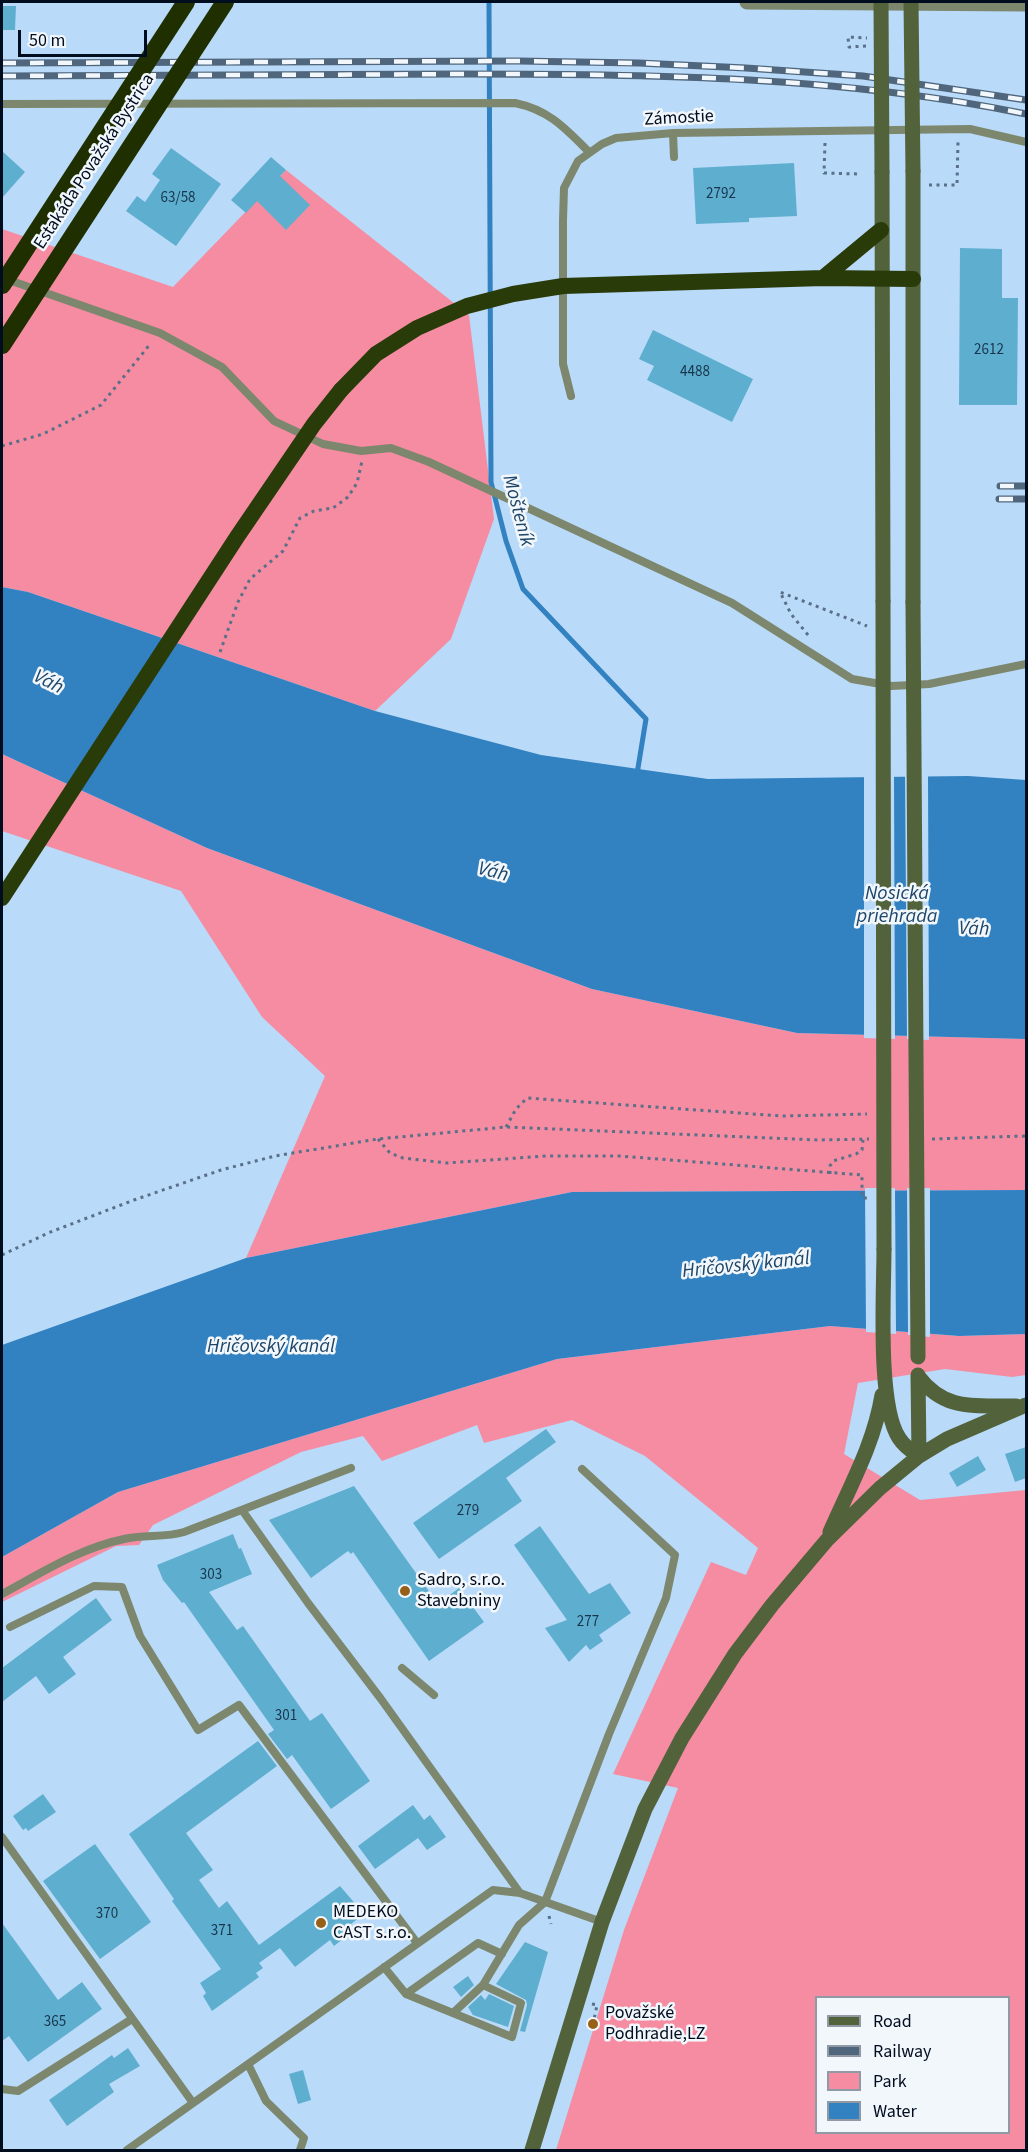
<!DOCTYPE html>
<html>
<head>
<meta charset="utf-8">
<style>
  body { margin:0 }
  #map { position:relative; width:1028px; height:2152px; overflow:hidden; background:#b9daf8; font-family:"Source Sans 3",sans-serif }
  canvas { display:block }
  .frame { position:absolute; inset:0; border:3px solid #000d1f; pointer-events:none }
  .legend { position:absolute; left:815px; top:1996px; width:195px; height:138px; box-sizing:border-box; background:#f2f7fc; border:2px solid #9199a4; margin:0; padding:8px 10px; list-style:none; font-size:18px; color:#000d1f }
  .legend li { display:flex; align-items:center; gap:12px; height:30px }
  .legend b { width:30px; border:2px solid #9199a4 }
  .scale { position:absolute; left:18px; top:30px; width:129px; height:27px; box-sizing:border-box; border:3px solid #000d1f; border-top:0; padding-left:8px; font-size:18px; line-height:21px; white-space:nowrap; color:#000d1f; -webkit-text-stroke:4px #f2f7fc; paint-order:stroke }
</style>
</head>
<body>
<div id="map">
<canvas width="1028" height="2152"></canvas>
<div class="frame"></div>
<ul class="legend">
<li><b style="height:8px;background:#52623b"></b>Road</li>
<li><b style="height:8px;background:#50667d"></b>Railway</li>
<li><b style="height:16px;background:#f58ca2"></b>Park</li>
<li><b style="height:16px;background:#3281c1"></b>Water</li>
</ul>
<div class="scale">50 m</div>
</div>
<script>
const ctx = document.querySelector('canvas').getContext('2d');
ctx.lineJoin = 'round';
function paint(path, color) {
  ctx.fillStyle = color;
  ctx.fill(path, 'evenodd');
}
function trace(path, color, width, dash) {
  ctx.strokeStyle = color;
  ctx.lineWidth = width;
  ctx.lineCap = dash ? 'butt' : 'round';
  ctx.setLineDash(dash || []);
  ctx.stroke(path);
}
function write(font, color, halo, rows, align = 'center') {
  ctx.font = font + ' "Source Sans 3",sans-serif';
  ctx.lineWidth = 5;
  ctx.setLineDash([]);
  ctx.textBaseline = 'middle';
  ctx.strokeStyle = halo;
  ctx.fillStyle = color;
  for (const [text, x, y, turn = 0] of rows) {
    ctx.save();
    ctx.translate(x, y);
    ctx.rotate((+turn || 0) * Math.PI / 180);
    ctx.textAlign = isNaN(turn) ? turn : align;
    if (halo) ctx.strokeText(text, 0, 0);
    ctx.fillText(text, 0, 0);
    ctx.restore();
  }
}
paint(new Path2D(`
  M286,170L469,315L494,519L451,639L375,711L28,592L2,587V229L173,287Z
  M2,754L207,848L592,989L797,1033L1026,1039V1190L572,1192L246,1258L325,1076L262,1017L181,891L2,831Z
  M830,1326L959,1336L1026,1334V1375L1012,1377L945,1369L858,1383L844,1454L920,1500L1026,1490V2150H556L624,1930L678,1788L613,1774L711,1562L746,1575L758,1548L645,1456L572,1420L484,1443L477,1425L382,1461L363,1436L301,1452L153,1525L139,1545L116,1546L2,1602V1557L118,1492L557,1359ZM816,1998H1008V2132H816Z`), '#f58ca2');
paint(new Path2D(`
  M2,587L28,592L375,711L541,755L708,779L968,776L1026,780V1039L797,1033L592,989L207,848L2,754Z
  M1026,1190V1334L959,1336L830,1326L557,1359L118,1492L2,1557V1345L246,1258L572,1192Z`), '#3281c1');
paint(new Path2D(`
  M928,773L929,1040L907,1039L905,774Z
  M864,774H894L895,1039L864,1038Z
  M865,1188H895L896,1334L866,1332Z
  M907,1188H930V1337L908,1335Z`), '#b9daf8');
trace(new Path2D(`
  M489,2L491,482L506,541L523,589L646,719L637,774`), '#3281c1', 5);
paint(new Path2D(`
  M2,6H16L15,30H2Z
  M171,148L221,184L176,246L126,211L137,196L145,202L160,180L152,174Z
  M2,151L25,172L2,198Z
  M271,157L286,170L280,176L310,205L286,230L257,201L246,213L231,200Z
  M794,163L797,216L749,218V222L696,224L693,168Z
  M960,248L1002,249V298H1018L1017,405H959Z
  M653,330L753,379L732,422L647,380L654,366L639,359Z
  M546,1429L556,1442L506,1478L522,1501L439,1559L413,1523Z
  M1026,1447V1478L1015,1482L1005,1454Z
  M978,1456L986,1470L957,1487L949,1473Z
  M354,1486L438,1604L459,1588L484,1622L429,1661L353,1552L351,1554L348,1551L311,1578L269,1520Z
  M540,1526L589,1594L610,1583L631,1613L599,1635L603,1641L590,1650L586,1645L569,1662L545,1628L567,1620L514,1545Z
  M233,1534L239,1549L241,1548L252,1574L209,1592L237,1630L243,1626L310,1721L322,1713L370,1781L331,1809L292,1755L287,1759L268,1734L274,1730L184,1602L182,1603L163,1580L157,1565Z
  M96,1598L112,1620L63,1657L76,1674L49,1694L36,1676L2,1702V1668Z
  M258,1741L277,1766L186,1833L213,1870L199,1880L219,1908L227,1901L259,1945L340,1886L364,1914L343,1930L348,1935L334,1946L330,1940L295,1967L280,1948L259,1963L263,1968L256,1973L259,1977L212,2011L203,1996L206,1993L200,1983L221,1969L172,1901L174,1899L129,1834Z
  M43,1794L56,1812L28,1831L26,1828L23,1830L13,1816Z
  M413,1805L424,1820L430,1815L446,1837L427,1850L418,1838L375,1869L358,1846Z
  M95,1844L151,1922L100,1959L43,1881Z
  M2,1923L58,2000L82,1982L102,2009L28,2062L9,2036L2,2041Z
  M525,1942L548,1952L525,2032L520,2031L527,2005L526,2000L496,1984Z
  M468,1976L474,1985L461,1997L453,1987Z
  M489,1994L514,2006L508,2027L473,2015L468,2007L481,1995L485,2000Z
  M128,2048L140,2066L109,2084L114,2092L67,2126L49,2100L112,2055L114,2058Z
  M303,2070L311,2100L298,2104L289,2074Z`), '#5eaecf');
trace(new Path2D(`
  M866,46L849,47L848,37L867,38
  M825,143L824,173L859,174
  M929,185H957L958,142
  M2,446L43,434L101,405L151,343
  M808,635L791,614L780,592L867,626
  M220,652L238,602L250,579L283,551L300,518L314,511L333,508L348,497L357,483L362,461
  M506,1127L516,1109L527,1098L782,1116L867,1114
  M378,1139L390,1153L403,1158L447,1163L546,1156H620L862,1175V1198H869
  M932,1139L1026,1136
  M830,1174V1166L833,1161L856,1154L862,1150L863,1140
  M2,1255L48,1233L134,1200L221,1170L275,1156L378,1139L506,1127L818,1140L869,1139
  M549,1916L551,1924
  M592,2004L597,2005L593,2024`), '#597088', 3, [3, 4.5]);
trace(new Path2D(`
  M2,104L515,103C549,110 565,128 589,152
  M673,133L674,157
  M6,279L160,333L222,367L274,421L323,444L361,451L391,448L429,462L732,603L852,679L892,686L929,684L1026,664
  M571,396L563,364V220L564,188L578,161L602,144L616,138L673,133L970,129L1026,142
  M242,1510L308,1603L381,1699L520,1893
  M2,1594C41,1573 80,1548 124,1539C144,1534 165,1538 184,1532L351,1468
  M10,1627L94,1586L122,1587L140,1636L198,1730L239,1705L417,1943
  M402,1668L434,1695
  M2,1837L193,2103
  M384,1967L406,1994L512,2037L521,2003L483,1985
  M406,1994L478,1943L502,1954
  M453,2013L483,1985L519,1925L545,1902L609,1734L666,1598L675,1555L582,1469
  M248,2064L266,2101L304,2138L300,2150
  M2,2089L18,2091L132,2019
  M127,2150L493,1890L520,1893L602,1922`), '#7c876d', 8);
trace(new Path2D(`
  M747,2L1026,4`), '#7c876d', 15);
trace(new Path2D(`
  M913,171V602
  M882,172L883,601
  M884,1249C884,1291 877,1405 899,1438C904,1446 911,1451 919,1456
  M918,1375L919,1456
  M918,1376C945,1412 975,1405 1016,1406
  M830,1532C850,1486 874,1444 882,1395
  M532,2150L602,1922L645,1809L682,1738L735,1654L772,1605L827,1540L880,1488L919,1456L947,1439L1026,1405`), '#52623b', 15);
trace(new Path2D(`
  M823,278L881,230
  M341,390L376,354L417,328L467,306L513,294L563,286L823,278L913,279`), '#2a3b0a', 16);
const rail = new Path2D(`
  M2,63L518,61L639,63L746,68L863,76L1026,100
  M2,76C155,75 308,75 461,74C650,74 841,76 1026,114
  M1000,486H1026
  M999,499H1026`);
trace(rail, '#50667d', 7);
trace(rail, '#f2f7fc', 4.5, [14]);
trace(new Path2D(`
  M881,2L882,172
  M911,2L913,171
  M883,601L884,1249
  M913,602L918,1357`), '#52623b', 15);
trace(new Path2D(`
  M2,898L237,537L314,424L341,390`), '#2a3b0a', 16);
trace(new Path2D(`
  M2,285L186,2
  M2,345L225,2`), '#1f2f00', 18);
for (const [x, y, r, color] of [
  [405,1591,6,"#976019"],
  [321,1923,6,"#976019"],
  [593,2024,6,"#976019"]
]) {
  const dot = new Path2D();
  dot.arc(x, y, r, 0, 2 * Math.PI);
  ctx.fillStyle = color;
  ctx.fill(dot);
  trace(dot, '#f2f7fc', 2);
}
write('15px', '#18354b', null, [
  ["2792",721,195],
  ["63/58",178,199],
  ["2612",989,351],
  ["4488",695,373],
  ["279",468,1512],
  ["303",211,1576],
  ["277",588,1623],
  ["301",286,1717],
  ["370",107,1915],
  ["371",222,1932],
  ["365",55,2023]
]);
write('18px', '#000d1f', '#f2f7fc', [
  ["Zámostie",679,119,-3],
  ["Estakáda Považská Bystrica",95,162,-57]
]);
write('18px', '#000d1f', '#f2f7fc', [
  ["Sadro, s.r.o.",417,1581],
  ["Stavebniny",417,1602],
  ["MEDEKO",333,1913],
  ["CAST s.r.o.",333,1934],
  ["Považské",605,2014],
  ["Podhradie,LZ",605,2035]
], 'left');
write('italic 20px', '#1e4669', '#f2f7fc', [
  ["Mošteník",517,511,75],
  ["Váh",48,683,27],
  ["Váh",493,873,14],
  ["Nosická",897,895],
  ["priehrada",897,918],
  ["Váh",974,930,2],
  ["Hričovský kanál",746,1266,-6],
  ["Hričovský kanál",271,1348]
]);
</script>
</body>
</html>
